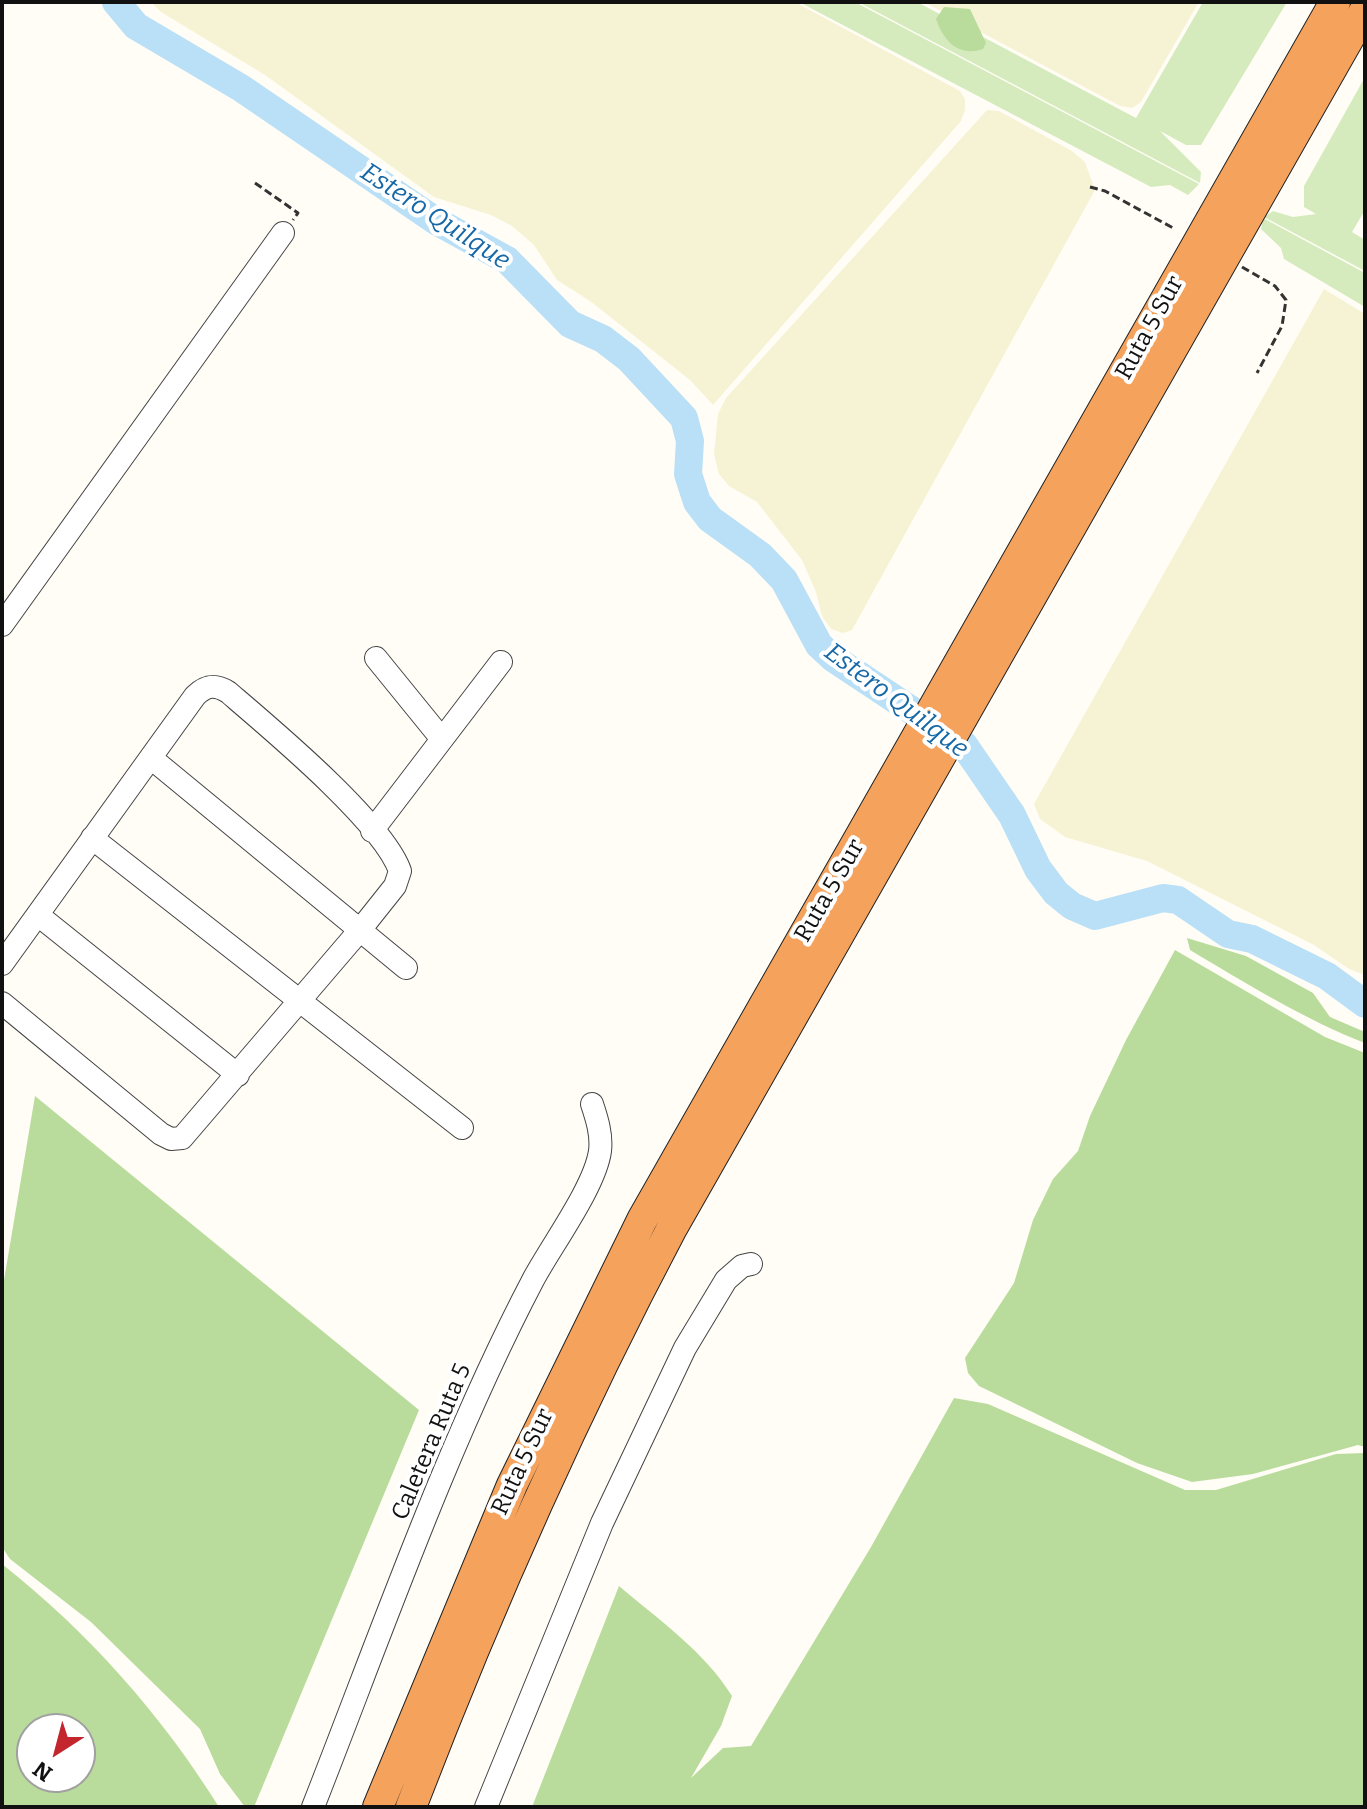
<!DOCTYPE html>
<html>
<head>
<meta charset="utf-8">
<style>
  body { margin:0 }
  #map { position:relative; width:1367px; height:1809px; overflow:hidden; background:#fffdf5; font-family:Bitter,serif }
  canvas { display:block }
  .frame { position:absolute; inset:0; border:4px solid #111; pointer-events:none }
  .north { position:absolute; left:16px; top:1713px; width:80px; height:80px; box-sizing:border-box; background:#fff; border:2px solid #a0a0a0; border-radius:50%; rotate:216deg; font-size:22px; font-weight:700; line-height:32px; text-align:center; color:#111 }
  .north::after { content:''; display:block; margin:auto; width:28px; height:36px; background:#c4262e; clip-path:polygon(50% 0,100% 100%,50% 72%,0 100%) }
</style>
</head>
<body>
<div id="map">
<canvas width="1367" height="1809"></canvas>
<div class="frame"></div>
<div class="north">N</div>
</div>
<script>
const ctx = document.querySelector('canvas').getContext('2d');
ctx.lineJoin = 'round';
function paint(path, color) {
  ctx.fillStyle = color;
  ctx.fill(path, 'evenodd');
}
function trace(path, color, width, dash) {
  ctx.strokeStyle = color;
  ctx.lineWidth = width;
  ctx.lineCap = dash ? 'butt' : 'round';
  ctx.setLineDash(dash || []);
  ctx.stroke(path);
}
function write(font, color, halo, rows, align = 'center') {
  ctx.font = font + ' Bitter,serif';
  ctx.lineWidth = 8;
  ctx.setLineDash([]);
  ctx.textBaseline = 'middle';
  ctx.strokeStyle = halo;
  ctx.fillStyle = color;
  for (const [text, x, y, turn = 0] of rows) {
    ctx.save();
    ctx.translate(x, y);
    ctx.rotate((+turn || 0) * Math.PI / 180);
    ctx.textAlign = isNaN(turn) ? turn : align;
    if (halo) ctx.strokeText(text, 0, 0);
    ctx.fillText(text, 0, 0);
    ctx.restore();
  }
}
paint(new Path2D(`
  M151,2H795L960,91L965,99V110L961,121L713,405L690,380L590,301L557,280L534,245L512,226L491,215L434,197L265,75L161,12Z
  M924,2H1199L1141,102L1132,108L1120,106Z
  M987,110L999,111L1072,151L1085,162L1095,190L852,630L843,633L831,629L822,616L816,592L802,560L757,502L729,486L719,474L714,454L718,414L726,398Z
  M1324,289L1365,314V975L1349,969L1314,945L1147,861L1065,837L1040,819L1034,804Z`), '#f6f3d4');
paint(new Path2D(`
  M799,2H855L1199,184L1188,195L1170,185L1151,187Z
  M858,2H917L1136,118L1203,2H1287L1201,145H1186L1160,131L1201,172L1200,183Z
  M1365,77V210L1352,232L1365,240V271L1264,217L1273,211L1293,217L1316,214L1304,207V186Z
  M1263,218L1365,273V307L1284,259L1281,248L1261,229Z`), '#d5ebbd');
paint(new Path2D(`
  M944,7L970,9L986,43L983,49C959,57 944,42 936,19Z
  M1187,938L1246,956L1313,993L1330,1017L1365,1032V1043C1309,1022 1242,981 1190,950Z
  M1175,950L1325,1037L1365,1053V1447L1358,1445L1253,1474L1192,1482L1137,1463L979,1386L968,1373L965,1358L1014,1283L1033,1220L1053,1179L1078,1151L1090,1116L1126,1040Z
  M35,1096L419,1410L254,1807H245L220,1774L200,1729L91,1622L10,1559L2,1547V1292Z
  M954,1398L988,1404L1185,1490H1216L1336,1454L1365,1453V1807H532L619,1586C658,1619 705,1652 732,1696L721,1726L691,1778L723,1748L751,1746L871,1547Z
  M2,1564C88,1632 161,1714 219,1807H2ZM80,1729V1777H32V1729Z`), '#b9dc9c');
trace(new Path2D(`
  M116,2L136,26L241,88L436,221L507,260L570,324L603,339L629,359L684,418L690,441L688,474L697,502L710,519L760,555L784,580L819,645L833,658L964,745L1012,815L1038,869L1056,893L1072,906L1095,916L1163,898L1178,900L1228,934L1252,939L1327,976L1365,1004`), '#b9e0f7', 28);
const minor = new Path2D(`
  M2,625L283,233
  M376,658L441,738
  M151,758L406,968
  M372,831L501,662
  M92,838L462,1128
  M38,915L238,1075
  M2,964L195,696C206,685 215,684 228,692C270,728 383,822 400,871L395,886L360,930L182,1138L171,1139L161,1134L2,1003
  M313,1807C381,1634 447,1444 533,1280C551,1246 595,1187 600,1151C602,1135 597,1119 592,1104
  M486,1807L602,1523L685,1348L726,1280L742,1266L751,1264`);
const highway = new Path2D(`
  M378,1807L512,1485L642,1220L1335,2
  M411,1807C487,1609 573,1415 672,1228L1365,10`);
trace(minor, '#444', 24);
trace(highway, '#222', 32);
trace(new Path2D(`
  M255,183L298,213L293,220
  M1090,187L1105,191L1175,229
  M1242,267L1275,286L1286,300L1282,326L1257,373`), '#333', 3, [8, 4]);
trace(minor, '#fff', 22);
trace(highway, '#f5a25d', 30);
write('24px', '#111', '#fff', [
  ["Ruta 5 Sur",1150,328,-61],
  ["Ruta 5 Sur",830,891,-60],
  ["Caletera Ruta 5",432,1442,-67],
  ["Ruta 5 Sur",523,1462,-65]
]);
write('italic 26px', '#1768a6', '#fff', [
  ["Estero Quilque",435,217,33],
  ["Estero Quilque",896,701,37]
]);
</script>
</body>
</html>
